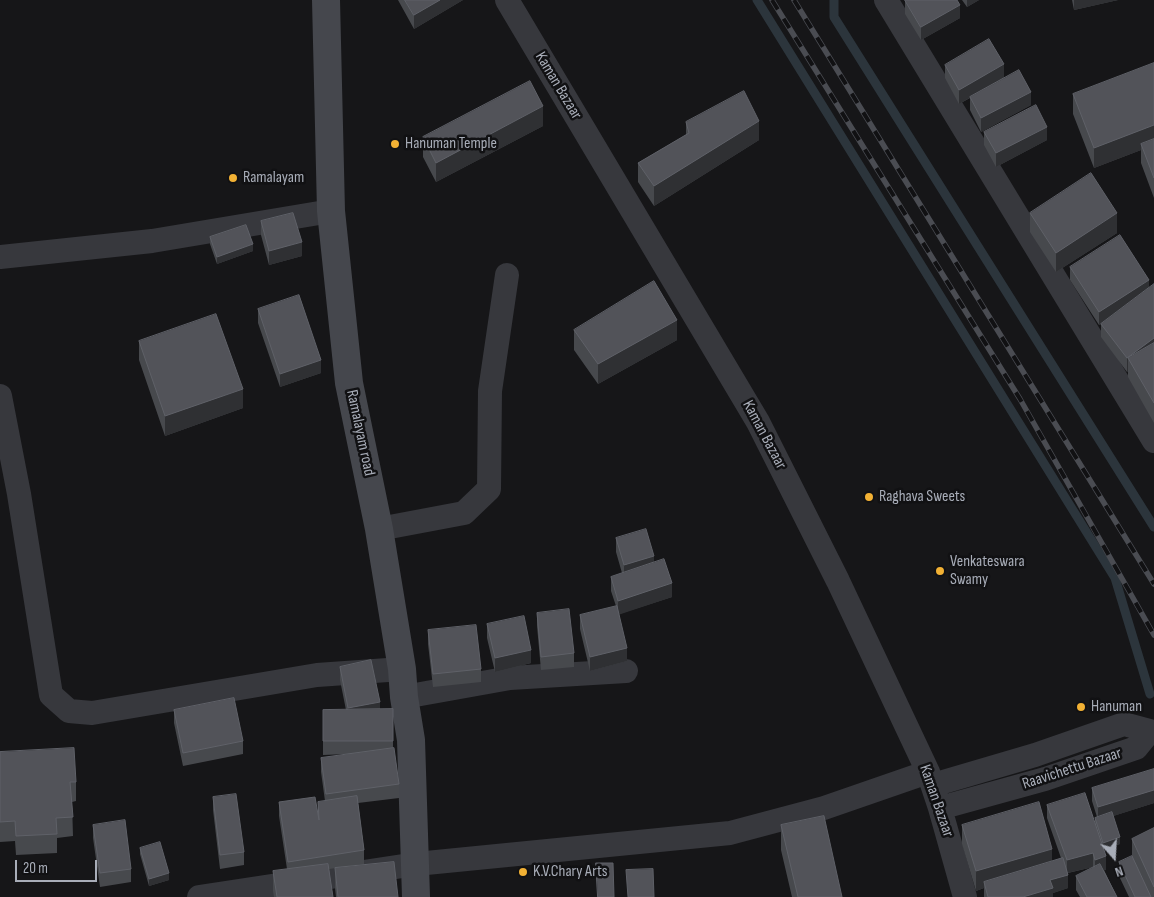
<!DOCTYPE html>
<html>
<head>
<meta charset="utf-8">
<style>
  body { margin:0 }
  #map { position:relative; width:1154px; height:897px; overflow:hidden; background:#161618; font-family:"Sofia Sans Condensed",sans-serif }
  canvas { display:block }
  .north { position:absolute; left:1089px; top:832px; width:50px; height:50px; -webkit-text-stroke:4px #111113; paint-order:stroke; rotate:161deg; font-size:14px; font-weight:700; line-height:20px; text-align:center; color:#a8adb8 }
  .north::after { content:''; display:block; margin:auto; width:18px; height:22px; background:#a8adb8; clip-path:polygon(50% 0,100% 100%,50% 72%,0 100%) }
  .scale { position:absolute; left:15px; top:860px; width:82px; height:22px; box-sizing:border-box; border:2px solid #a8adb8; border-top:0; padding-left:6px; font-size:15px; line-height:18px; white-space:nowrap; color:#a8adb8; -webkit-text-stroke:4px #111113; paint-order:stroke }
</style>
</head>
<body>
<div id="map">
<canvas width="1154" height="897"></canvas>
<div class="north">N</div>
<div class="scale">20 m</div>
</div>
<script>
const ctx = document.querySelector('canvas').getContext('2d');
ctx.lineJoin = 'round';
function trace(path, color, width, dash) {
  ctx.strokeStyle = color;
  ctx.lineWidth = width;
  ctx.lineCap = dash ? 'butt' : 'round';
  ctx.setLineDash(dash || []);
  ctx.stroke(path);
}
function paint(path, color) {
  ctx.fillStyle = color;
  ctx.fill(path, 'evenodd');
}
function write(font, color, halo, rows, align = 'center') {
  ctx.font = font + ' "Sofia Sans Condensed",sans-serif';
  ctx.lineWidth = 5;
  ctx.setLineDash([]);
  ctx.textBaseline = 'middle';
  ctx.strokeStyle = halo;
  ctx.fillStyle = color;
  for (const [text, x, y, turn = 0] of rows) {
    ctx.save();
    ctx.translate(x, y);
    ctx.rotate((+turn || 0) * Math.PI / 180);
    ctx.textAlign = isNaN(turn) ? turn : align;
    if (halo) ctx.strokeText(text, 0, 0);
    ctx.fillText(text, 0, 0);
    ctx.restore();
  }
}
trace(new Path2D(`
  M757,0L1115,578L1150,694
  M834,0V17L1154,527`), '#2c353c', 9);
trace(new Path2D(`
  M507,0L758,422L838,581L928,772L940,808L965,897
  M886,0L1154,441
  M0,257L152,241L331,211
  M0,396L19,494L51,695L69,711L92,713L317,675L402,669
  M379,529L464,513L489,489L490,391L507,275
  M404,697L510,678L626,671
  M933,785L1035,755L1124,724L1150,731L1136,748L1045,779L940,808
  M199,897L416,864L730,833L824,808L928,772`), '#37383d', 24);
trace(new Path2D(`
  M326,0L331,211L349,383L379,529L402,669L404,697L411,740L416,897`), '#45474d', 28);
const rail = new Path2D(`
  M772,0L1020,399L1154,635
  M794,0L1154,584`);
trace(rail, '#4a4c52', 5.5);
trace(rail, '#111113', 4, [11]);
paint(new Path2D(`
  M398,0H463L414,29Z
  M905,0L960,18L921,40L905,14Z
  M962,0H979L967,7Z
  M1072,0H1118L1074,10Z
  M1154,63V198L1141,163V150L1094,168L1073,114V94Z
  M945,65L1004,78L987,88L1031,105L981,132L970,110V98L959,104L945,78Z
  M686,122L759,140L654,206L638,182V163L686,135Z
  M543,126L436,182L423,157V137Z
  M984,132L1047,140L996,167L984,145Z
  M1030,213L1117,233L1056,272L1030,232Z
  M261,221L302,256L269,265L261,235Z
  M210,237L253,251L217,264L210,244Z
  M1070,267L1149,288L1154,284V423L1128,377V371L1127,372L1101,337V324L1099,325L1070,280Z
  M258,309L321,373L280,387L258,323Z
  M574,330L677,340L598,384L574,350Z
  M139,341L243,408L165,436L139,360Z
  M616,538L654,563L672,597L619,614L627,661L590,671L580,629V615L616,606L611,591V577L622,573L616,552Z
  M537,613L574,653V667L541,670L537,626Z
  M487,624L531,663L495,672L487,638Z
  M428,630L481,669V682L433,687L428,644Z
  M340,667L380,709H393V748L399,784V798L358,803L364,850V864L329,869L333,897H274L273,891V871L287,869L279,816V802L318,811V802L325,801L321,772V758L349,754L323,755V710H346L340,680Z
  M174,710L243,741V754L183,766L174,723Z
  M0,752L76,782V801L72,802L73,836L57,838V853L16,855L15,841L0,842Z
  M1154,769V803L1113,816L1120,844L1104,849L1106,870H1104L1117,897H1080L1076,890V876L1093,868V867L1068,873V888L1053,893V897H984V888L976,891L962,844V825L1052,861L1061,858L1047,818V805L1095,823V818L1097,817L1092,801V788Z
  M213,797L244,852V865L220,869L213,810Z
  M93,825L131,869V882L100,887L93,838Z
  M781,825L842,897H792L781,850Z
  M1154,828V897H1129L1119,876V862L1132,857V839Z
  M140,848L169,880L149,886L140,854Z
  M335,868L398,897H336L335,888Z`), '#47494d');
paint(new Path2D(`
  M440,0H463L414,29V15Z
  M967,0H979L967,7Z
  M1074,0H1118L1074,10Z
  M960,5V18L921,40V27Z
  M1004,64V78L959,104V90Z
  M1031,92V105L981,132V118Z
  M543,106V126L436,182V163Z
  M759,121V140L654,206V186Z
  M1154,125V145L1141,144V150L1094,168V148Z
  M1047,127V140L996,167V153Z
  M1117,213V233L1056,272V253Z
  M302,242V256L269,265V251Z
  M253,244V251L217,264V257Z
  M1149,280V294L1099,325V312Z
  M677,320V340L598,384V364Z
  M1154,338V352L1128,358V371L1127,372V358Z
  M321,360V373L280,387V374Z
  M243,389V408L165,436V416Z
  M654,556V569L624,578V565Z
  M672,583V597L618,615V601Z
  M627,648V661L590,671V657Z
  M531,650V663L495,672V658Z
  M380,702V715L348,722V708Z
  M1154,790V803L1098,821V807Z
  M1120,837V844L1103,849V843Z
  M1052,849V868L984,882V888L976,891V871Z
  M1093,853V867L1067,873V860Z
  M1106,856V870L1095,873V860Z
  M169,873V880L149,886V879Z
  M1068,875V888L1053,893V897H1023L1050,880Z`), '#2f3033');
const building = new Path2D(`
  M405,0H440L414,15Z
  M905,0H957L960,5L921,27Z
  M989,39L1004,64L959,90L945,65Z
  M1154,63V125L1094,148L1073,94Z
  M1019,70L1031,92L981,118L970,97Z
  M530,81L543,106L436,163L423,137Z
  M744,91L759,121L654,186L638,163L689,133L686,122Z
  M1036,105L1047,127L996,153L984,132Z
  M1154,139V178L1141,144Z
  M1091,173L1117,213L1056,253L1030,213Z
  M293,213L302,242L269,251L261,221Z
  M246,225L253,244L217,257L210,237Z
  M1120,235L1149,280L1099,312L1070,267Z
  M654,281L677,320L598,364L574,330Z
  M1154,284V338L1127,358L1101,324Z
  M299,295L321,360L280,374L258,309Z
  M216,314L243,389L165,416L139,341Z
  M1154,343V403L1128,358Z
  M646,529L654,556L624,565L616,538Z
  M664,559L672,583L618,601L611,577Z
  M617,606L627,648L590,657L580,615Z
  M569,609L574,653L541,657L537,613Z
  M524,616L531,650L495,658L487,624Z
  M476,625L481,669L433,674L428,630Z
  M371,660L380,702L348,708L340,667Z
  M234,698L243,741L183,753L174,710Z
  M393,709V741H323V710Z
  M74,748L76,782H70L73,817L56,818L57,834L16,836L15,821L0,822V752Z
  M394,748L399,784L326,794L321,758Z
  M1154,769V790L1098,807L1092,788Z
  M1085,793L1106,856L1095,860L1093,853L1067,860L1047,805Z
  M236,794L244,852L220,855L213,797Z
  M357,796L364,850L288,862L279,802L315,797L319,820L318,802Z
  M1039,802L1052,849L976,871L962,825Z
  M1112,812L1120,837L1103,843L1095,818Z
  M824,816L842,897H798L781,825Z
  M125,820L131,869L100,873L93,825Z
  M1154,828V887L1132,839Z
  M160,842L169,873L149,879L140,848Z
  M1132,856L1151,897H1135L1119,862Z
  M1063,858L1068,875L1050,880L1053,888L1023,897H988L984,882Z
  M394,862L398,897H338L335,868Z
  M596,863H613L614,897H598Z
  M328,864L333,897H277L273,871Z
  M1100,864L1117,897H1087L1076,876Z
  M653,869L654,897H628L626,870Z`);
paint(building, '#525359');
trace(building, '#5f6168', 1);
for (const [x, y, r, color] of [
  [395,144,5,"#f2b134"],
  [233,178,5,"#f2b134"],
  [869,497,5,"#f2b134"],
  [940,571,5,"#f2b134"],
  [1081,707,5,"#f2b134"],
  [523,872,5,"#f2b134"]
]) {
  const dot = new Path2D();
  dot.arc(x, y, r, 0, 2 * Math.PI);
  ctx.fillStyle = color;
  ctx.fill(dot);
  trace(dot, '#111113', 2);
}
write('16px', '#a8adb8', '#111113', [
  ["Kaman Bazaar",558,86,59],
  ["Ramalayam road",360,433,78],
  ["Kaman Bazaar",764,435,62],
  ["Raavichettu Bazaar",1072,769,-18],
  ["Kaman Bazaar",936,801,71]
]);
write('16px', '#a8adb8', '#111113', [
  ["Hanuman Temple",405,144],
  ["Ramalayam",243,178],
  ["Raghava Sweets",879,497],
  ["Venkateswara",950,562],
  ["Swamy",950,580],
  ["Hanuman",1091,707],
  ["K.V.Chary Arts",533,872]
], 'left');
</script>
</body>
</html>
